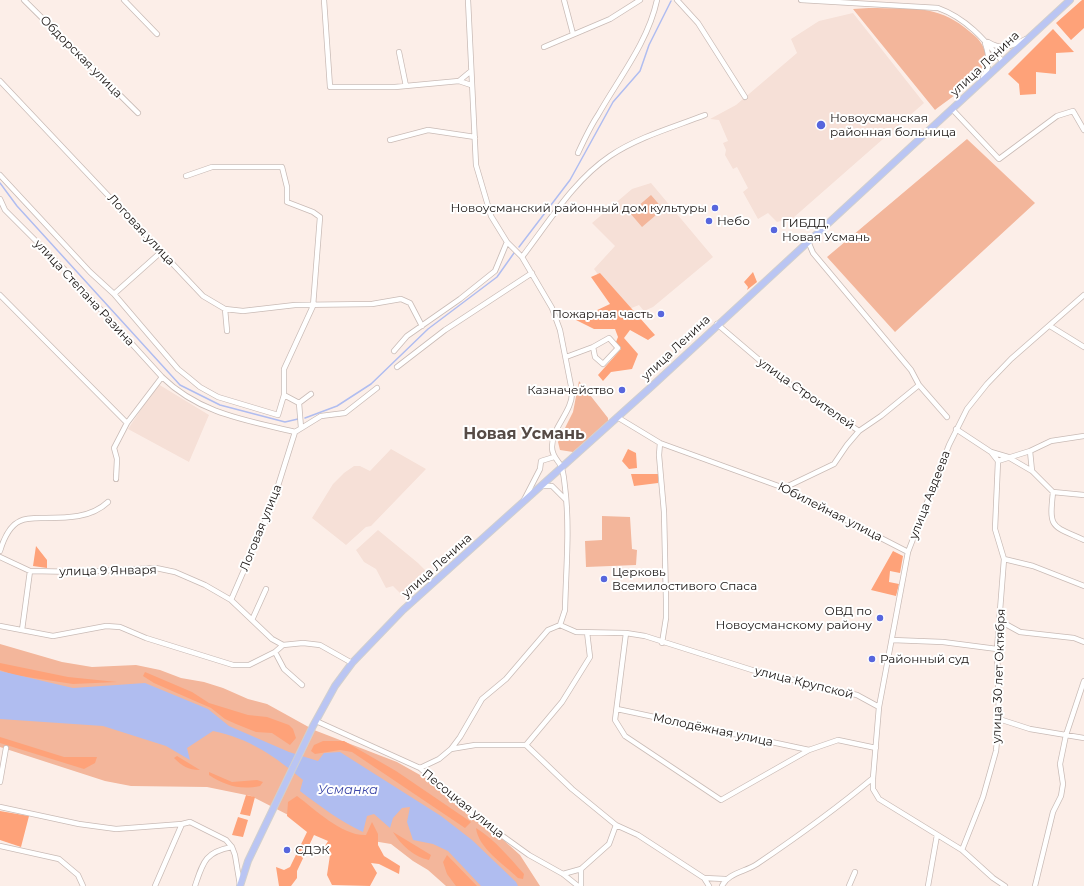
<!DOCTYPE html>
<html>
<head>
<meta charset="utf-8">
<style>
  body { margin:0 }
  canvas { display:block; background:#fceee8 }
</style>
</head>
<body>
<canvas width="1084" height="886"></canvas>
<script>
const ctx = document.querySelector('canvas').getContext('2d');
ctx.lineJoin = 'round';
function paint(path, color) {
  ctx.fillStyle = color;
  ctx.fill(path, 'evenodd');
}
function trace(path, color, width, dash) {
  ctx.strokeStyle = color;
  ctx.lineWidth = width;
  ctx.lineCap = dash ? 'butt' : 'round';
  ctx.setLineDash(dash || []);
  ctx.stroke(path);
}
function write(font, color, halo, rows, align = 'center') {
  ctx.font = font + ' Montserrat,sans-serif';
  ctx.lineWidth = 4;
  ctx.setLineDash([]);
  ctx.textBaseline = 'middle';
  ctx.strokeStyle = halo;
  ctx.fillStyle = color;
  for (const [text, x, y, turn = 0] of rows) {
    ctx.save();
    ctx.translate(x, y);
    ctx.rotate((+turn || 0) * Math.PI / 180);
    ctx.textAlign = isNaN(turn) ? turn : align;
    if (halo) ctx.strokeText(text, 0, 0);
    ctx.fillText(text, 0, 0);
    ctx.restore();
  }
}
paint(new Path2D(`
  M853,13L924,103L793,218L777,222L768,213L758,219L743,192L748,188L737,167L733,169L725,155L726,150L723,143L728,141L719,120L710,119L736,105L797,53L791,39L819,21Z
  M651,183L713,257L653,307L644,311L639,305L624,311L594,269L615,246L592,223L632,189Z
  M158,384L209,415L189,462L128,429Z
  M391,449L426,469L371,526L366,527L346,545L312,518L333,484L344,473L354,466H360L370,471Z
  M378,530L418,563L430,575L404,597L393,586L386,588L376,569L364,562L356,550Z`), '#f6e0d7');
paint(new Path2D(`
  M869,8C915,9 939,3 975,36C983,43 988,54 984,64C978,80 949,99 935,110L853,9Z
  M967,139L1035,203L895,332L827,257Z
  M651,195L663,209L642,227L630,213Z
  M579,381L608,418V421L573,452L560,450L558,442L573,412Z
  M602,516L630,517L632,549L637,550L636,565L586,567L585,541L602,540Z
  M0,644L62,662L92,667L136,665L160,670L181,678L204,682L223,688L248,699L267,704L314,730L397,762L429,780L487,825L520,855L540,886H446L428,870L413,861L391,844L367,840L300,821L251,796L207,787L131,786L105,781L0,747Z`), '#f3b69b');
paint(new Path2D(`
  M1082,0H1084V28L1071,40L1056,23Z
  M1053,29L1074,52L1056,53V74L1036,72V94L1020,95L1019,84L1008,74Z
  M753,272L757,282L747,290L748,287L744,282Z
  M600,273L655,335L648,340L630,330L624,338L638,354L632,369L611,372L603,381L598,375L621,349L616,342L618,337L615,329H594L576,320L610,304L591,277Z
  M628,449L636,453L637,468L629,469L622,461Z
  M631,474H658V483L634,486Z
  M36,546L47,560V568L33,566Z
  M893,551L903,556L900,573L890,571L889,582L899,584L896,596L871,590Z
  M0,663L68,677L117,682L73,684L14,675L0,670Z
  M145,672L192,692L209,703L248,715L267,717L289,725L293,729L296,738L290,745L272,733L256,732L236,724L225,719L211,708L154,683L143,676Z
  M0,737L64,757H97L95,763L84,769L0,743Z
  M323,741H344L396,771L471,822L465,828L352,752L340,750L315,754L311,751L314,745Z
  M177,756L200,770C188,770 182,766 174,758Z
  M209,772L232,782L257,780L263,782L260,786C240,790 226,786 209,775Z
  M246,795L255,797L250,816L240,814Z
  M297,796C316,810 342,836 366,835L372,822L378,834V845L384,856L400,866L399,874L379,864L371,863L377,873L370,886L332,885L327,875L330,855L325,846L328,841L314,835L297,871V878L291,886H279L276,867L284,870L290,867L307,832L287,816L288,802Z
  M0,811L29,816L21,847L0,840Z
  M238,817L248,820L243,837L232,835Z
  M476,828C495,840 509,857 524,874L523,879L518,878C505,865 478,848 476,828Z
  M393,832L431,855L429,860C414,857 401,845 393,832Z
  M447,855L477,886H456L447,874L443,862Z`), '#fea279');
paint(new Path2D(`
  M0,671L73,688L145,683L208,709L229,726L289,752L318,761L324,753L340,752L441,816L472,840L516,882L518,886H481L448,851L433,844L413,840L407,822L410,807L402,808L393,818L390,828L374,814L367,816L363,832C340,821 321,807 300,791L303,780C276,757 249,738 213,731L187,748L190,760L166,746L103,726L0,719Z`), '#b0bdf0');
trace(new Path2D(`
  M0,183L17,206L180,385L220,405L285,422L298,419
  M519,247L570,180L613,102L640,71L649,45L671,1
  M305,418L337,406L371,384L428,329L497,277L514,253`), '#b0bdf0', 1.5);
const minor = new Path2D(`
  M24,0L138,113
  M124,0L157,34
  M324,0L330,87H395L459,81L471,71
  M468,0L476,165L491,216L507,242L522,257L552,308L560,330L572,391C573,412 552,426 552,447C552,456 557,459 561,466C564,473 564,480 565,487C570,527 566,569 565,610L560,625
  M564,0L573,34
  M677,0L698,23L745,97
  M801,0L938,8C966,18 984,39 1003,62
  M988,42C1003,51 1012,46 1026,39
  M544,47L610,19L640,0
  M399,52L406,86
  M983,77C991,67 989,55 985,43
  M0,81L203,296L225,309L243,311L295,305L372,304L401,299L410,303L422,326
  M459,81L471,85
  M952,109L999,159L1057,116L1073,111L1084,130
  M390,140L428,130L475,137
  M578,153C584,140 590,127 598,115C619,78 648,42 657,0
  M0,175L90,272L114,294L178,369L188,377L200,387L218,397L278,415L284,395
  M186,176L212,167H282L287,187V202L313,212L320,217L313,306L284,369V395L299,403L301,428
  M0,199L5,210L63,268L162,377C200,414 246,420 295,432L321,416L345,413L377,388
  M808,241L813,253L911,370L919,385L947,417
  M522,257C549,222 573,181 610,156C638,137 674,127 705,115
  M114,294L161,252
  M0,295L127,423
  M225,309L227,331
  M717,324L778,376L859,431
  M1050,326L1084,347
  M394,351L407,336L460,299L495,271L507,242
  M566,357L593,347L595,357L603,364L618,348L609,338L593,347
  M397,367L445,330L532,273
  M299,403L311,394
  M617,417L660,443L784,488L908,552
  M956,429L991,452L1008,457L1032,471L1053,492L1084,495
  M660,443L659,455L664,512L666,600V618L662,643
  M998,461L1030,451
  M1032,471L1030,451L1051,441L1084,436
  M116,479L117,459L114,448L127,423L162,377
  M542,486H552L566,500
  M784,488L834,464L847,445L859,431L881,416L919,385
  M1053,492C1049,529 1051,525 1084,540
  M524,500L540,469L541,461L554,457
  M0,551C3,541 9,526 20,521C26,518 34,518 41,518C64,518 90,519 108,502
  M0,557L30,571L80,572L156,568L175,572L205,585L231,600L272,639L283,645L303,643L320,645L352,663
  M1004,559L1033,566L1084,586
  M231,600L271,508L295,432
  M252,620L266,589
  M1000,621L1020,632L1074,638L1084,642
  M560,625L576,632L626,633L645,636L752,670L857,695L879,707
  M0,626L53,636L106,626L120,627L146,638L233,665H249L275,652L283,645
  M22,630L30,571
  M626,633L615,720L625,736L721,800L809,750
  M892,640L943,642L997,649
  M275,652L284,669L302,685
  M617,709L809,750L838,740L876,748
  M999,719L1030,729L1084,738
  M316,721L420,768L479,819L529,855L563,874L578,886
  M526,745L572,789L616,825L638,835L704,878L709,886
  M451,749L475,745H526L562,702L590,657L587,632
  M420,768L439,759L451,749L460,737L482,699L506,679L548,630L560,625
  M0,782L6,748
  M0,807L79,824L116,829L182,824
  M0,846L59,859L78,875L83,886
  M962,850L983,797L996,751L999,719L997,649L1004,559L995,529L998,461L991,452
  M563,874L581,869L609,844L616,825
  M704,878L725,879
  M155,886L182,824L190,822L226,840L232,847L235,855L240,885
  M195,886C203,862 205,852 232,847
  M581,886V869
  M722,886C728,873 745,872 757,864C797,837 836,809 873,778
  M849,886L855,872
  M928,886L937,835
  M1005,886L993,878L962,850L879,799L873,789V778L879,707L908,552L949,445L967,409L987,384L1011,359L1084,295
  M1035,886L1053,812L1061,796L1063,784L1060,764L1066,735L1084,681`);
const major = new Path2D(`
  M240,886L248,861L313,726L335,686L352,663L403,610L651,387L1070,0`);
trace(minor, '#c9bbb6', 6);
trace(major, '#d1d0cf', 8);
trace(minor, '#fff', 4.5);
trace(major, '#bac5f3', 6);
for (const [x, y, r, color] of [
  [821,125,5,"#5766dd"],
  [715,208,4,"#5766dd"],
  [709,221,4,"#5766dd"],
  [774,230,4,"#5766dd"],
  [661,314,4,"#5766dd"],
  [622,390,4,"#5766dd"],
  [604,579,4,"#5766dd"],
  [880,618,4,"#5766dd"],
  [872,659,4,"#5766dd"],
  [287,850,4,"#5766dd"]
]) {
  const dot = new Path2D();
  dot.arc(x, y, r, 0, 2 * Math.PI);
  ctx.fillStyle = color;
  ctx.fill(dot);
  trace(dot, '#fff', 1.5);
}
write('12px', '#181311', '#fff', [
  ["Обдорская улица",81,57,45],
  ["улица Ленина",985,64,-43],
  ["Логовая улица",141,230,47],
  ["улица Степана Разина",84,293,47],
  ["улица Ленина",676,348,-43],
  ["улица Строителей",806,394,35],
  ["улица Авдеева",930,495,-69],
  ["Юбилейная улица",830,512,27],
  ["Логовая улица",261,528,-68],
  ["улица Ленина",437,566,-42],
  ["улица 9 Января",108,571,-1],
  ["улица 30 лет Октября",999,676,-88],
  ["улица Крупской",804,683,14],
  ["Молодёжная улица",713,730,12],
  ["Песоцкая улица",463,804,39]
]);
write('12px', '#181311', '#fff', [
  ["Новоусманская",830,118],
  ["районная больница",830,132],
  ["Новоусманский районный дом культуры",707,208,"right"],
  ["Небо",717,221],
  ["ГИБДД,",782,223],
  ["Новая Усмань",782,237],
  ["Пожарная часть",653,314,"right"],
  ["Казначейство",614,390,"right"],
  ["Церковь",612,572],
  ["Всемилостивого Спаса",612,586],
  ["ОВД по",872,611,"right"],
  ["Новоусманскому району",872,625,"right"],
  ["Районный суд",880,659],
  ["СДЭК",295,850]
], 'left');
write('italic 13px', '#3d48a8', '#fff', [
  ["Усманка",348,790]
]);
write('bold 16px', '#564b46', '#fff', [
  ["Новая Усмань",524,434]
]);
</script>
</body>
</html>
